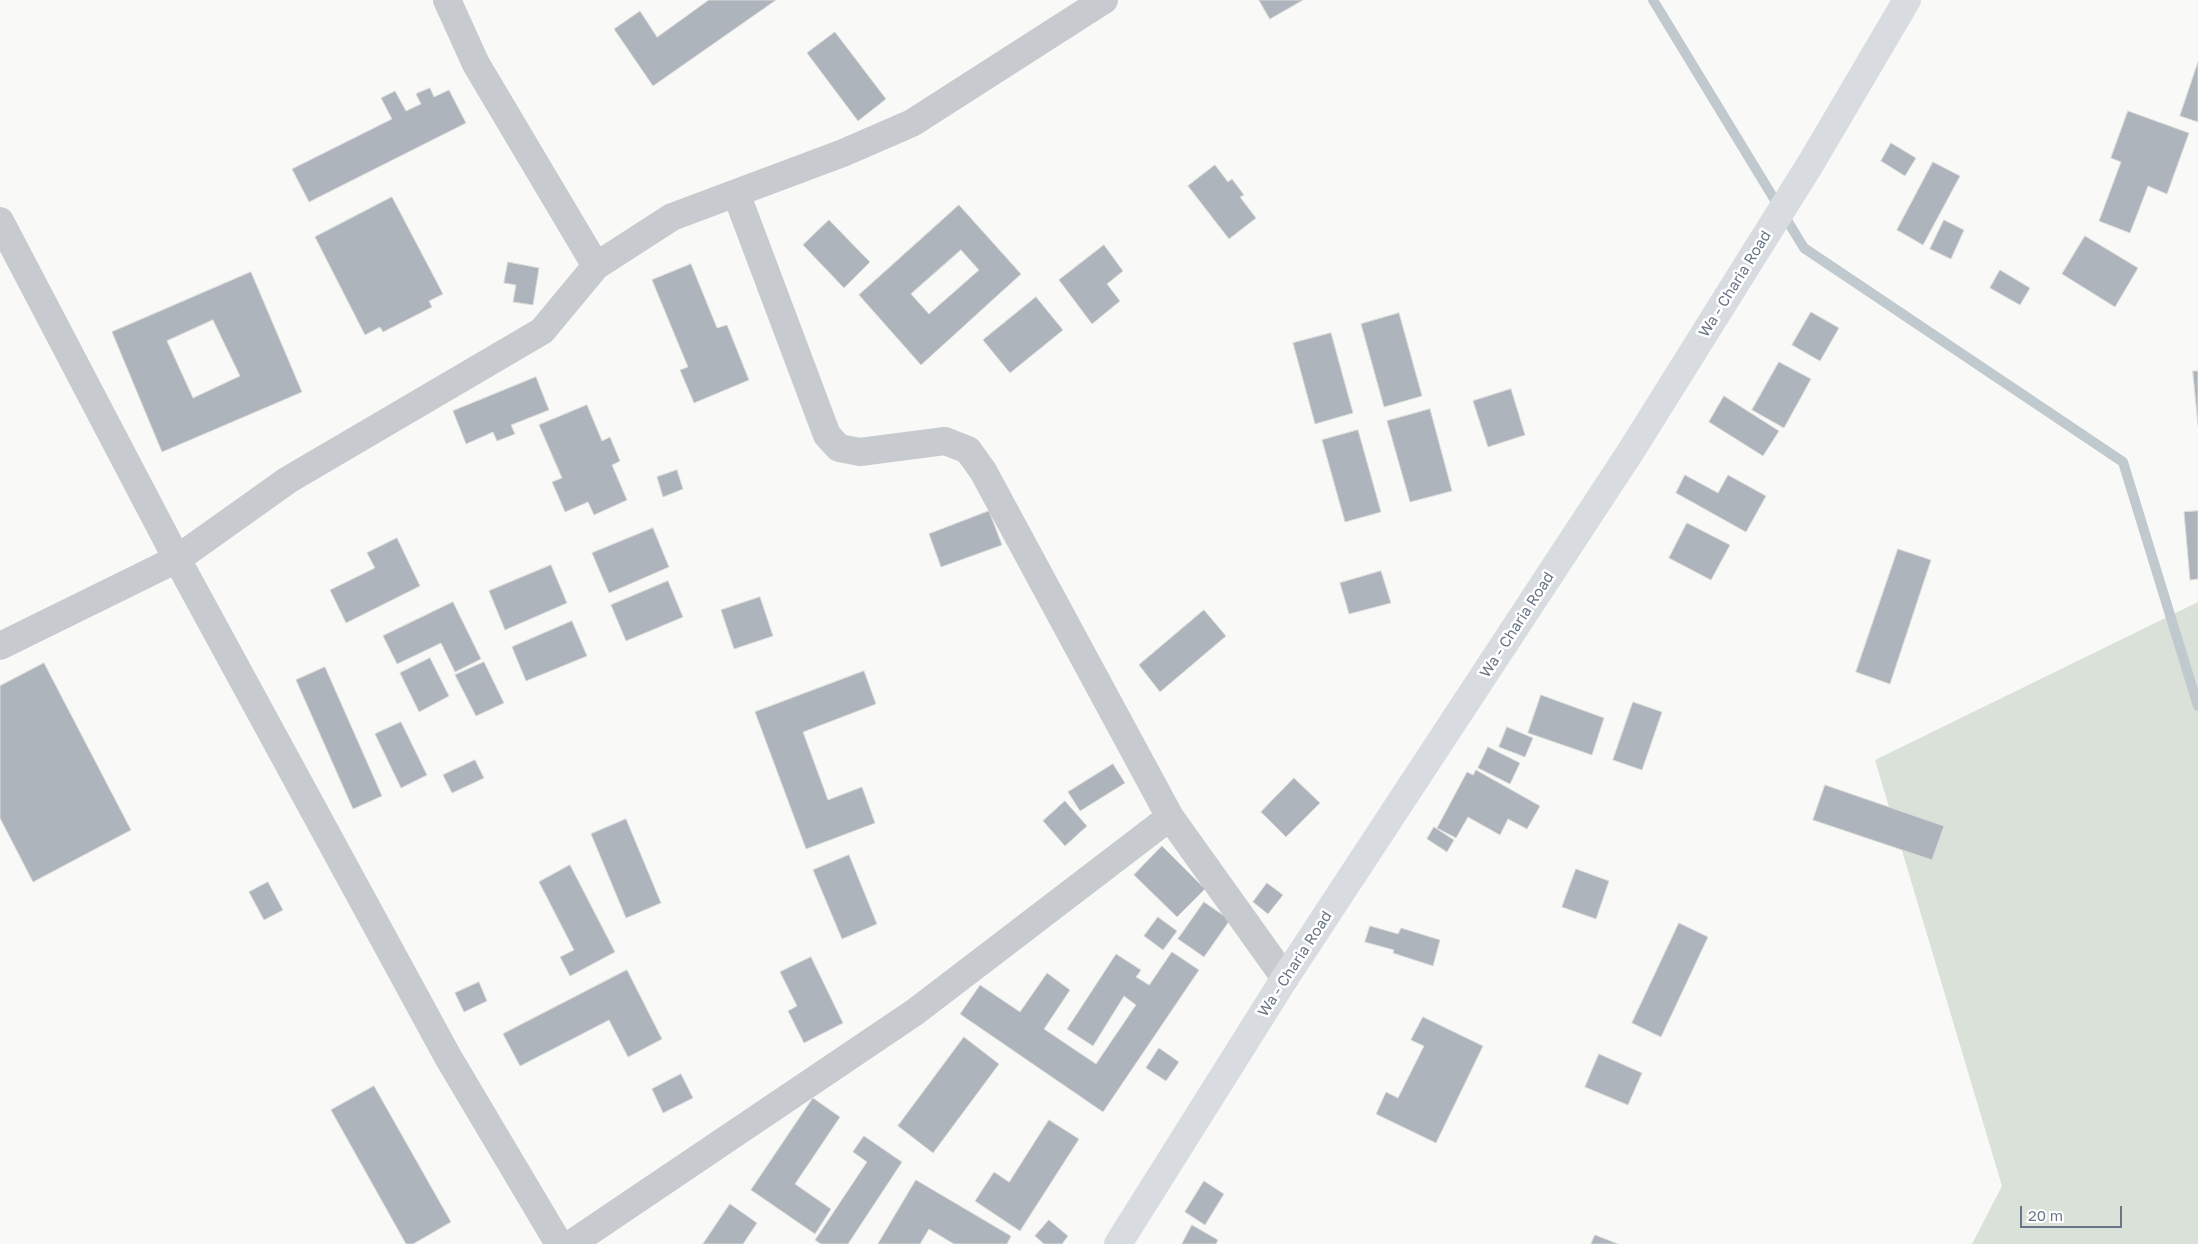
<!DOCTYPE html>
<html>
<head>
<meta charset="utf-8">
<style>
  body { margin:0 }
  #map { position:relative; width:2198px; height:1244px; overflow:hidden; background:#f9f9f7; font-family:"Golos Text",sans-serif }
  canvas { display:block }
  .scale { position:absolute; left:2020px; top:1206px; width:102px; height:22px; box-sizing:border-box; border:2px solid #687688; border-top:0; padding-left:6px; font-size:15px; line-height:18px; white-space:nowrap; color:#687688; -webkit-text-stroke:4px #fff; paint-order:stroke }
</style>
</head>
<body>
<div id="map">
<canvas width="2198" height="1244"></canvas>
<div class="scale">20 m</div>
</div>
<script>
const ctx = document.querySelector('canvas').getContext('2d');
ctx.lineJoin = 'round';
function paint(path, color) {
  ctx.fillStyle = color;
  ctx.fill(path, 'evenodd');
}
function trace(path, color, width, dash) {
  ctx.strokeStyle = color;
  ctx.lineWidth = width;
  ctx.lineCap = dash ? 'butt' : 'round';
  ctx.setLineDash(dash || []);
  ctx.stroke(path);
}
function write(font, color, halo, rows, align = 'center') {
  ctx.font = font + ' "Golos Text",sans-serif';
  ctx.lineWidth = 5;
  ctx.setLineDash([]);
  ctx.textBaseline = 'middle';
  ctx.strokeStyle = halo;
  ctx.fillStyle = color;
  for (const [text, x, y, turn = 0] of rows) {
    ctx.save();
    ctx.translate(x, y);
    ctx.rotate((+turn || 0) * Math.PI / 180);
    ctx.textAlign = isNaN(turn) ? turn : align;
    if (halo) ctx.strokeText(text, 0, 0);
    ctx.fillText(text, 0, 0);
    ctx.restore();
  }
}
paint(new Path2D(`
  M2198,602V1244H1972L2002,1186L1875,760Z`), '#dae1d8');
trace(new Path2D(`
  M1653,0L1804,248L2123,462L2198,706`), '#c0c9ce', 10);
const building = new Path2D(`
  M709,0H776L653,86L614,29L640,11L657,37Z
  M1259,0H1303L1270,19Z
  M835,32L886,99L858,121L807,53Z
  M2198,62V122L2180,116Z
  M430,88L434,97L449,90L466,123L309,202L292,169L392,119L381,98L395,91L406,111L421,104L416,94Z
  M2128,111L2189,133L2167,194L2148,186L2130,233L2099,221L2121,162L2111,158Z
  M1891,143L1916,158L1905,176L1881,161Z
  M1933,162L1960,176L1923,245L1897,230Z
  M1215,165L1228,182L1232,179L1244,195L1240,197L1256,218L1229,239L1188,186Z
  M392,197L443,294L429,301L432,307L383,332L380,327L365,335L315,237Z
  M959,205L1021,274L921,365L859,295ZM961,250L979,270L929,314L911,294Z
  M829,220L870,262L844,288L803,245Z
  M1944,220L1964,230L1951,259L1930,249Z
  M2085,236L2138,268L2115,307L2062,274Z
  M1104,245L1123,271L1107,284L1120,301L1092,324L1059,280Z
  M508,262L539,268L533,305L513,302L516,285L504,283Z
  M691,264L717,328L727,325L749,380L694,403L680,370L688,367L652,280Z
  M2000,270L2030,288L2020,305L1990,288Z
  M251,272L302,392L162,452L112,332ZM213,320L240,376L193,398L167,341Z
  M1036,297L1063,330L1010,373L983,340Z
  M1811,312L1839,328L1820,361L1792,345Z
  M1399,313L1422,396L1384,407L1361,324Z
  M1331,333L1353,413L1315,424L1293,343Z
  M1779,362L1811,379L1784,428L1752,410Z
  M2193,371H2198V425Z
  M536,377L549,410L511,425L515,434L497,441L493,432L466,444L453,411Z
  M1511,389L1525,435L1488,447L1473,401Z
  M1724,396L1779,431L1763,456L1709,422Z
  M587,405L602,441L610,437L620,461L612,465L627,500L594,515L588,502L565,512L552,482L562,478L539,425Z
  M1430,409L1452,491L1410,502L1387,421Z
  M1358,430L1381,512L1345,522L1322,440Z
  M677,470L683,489L663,497L657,477Z
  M1685,475L1718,493L1728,475L1766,496L1746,532L1676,493Z
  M989,511L1002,545L941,567L929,534Z
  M2198,511V579L2190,580L2184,512Z
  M1687,523L1730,545L1711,580L1669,558Z
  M653,528L669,567L609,593L592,553Z
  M397,538L420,586L346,623L330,590L375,568L367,553Z
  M1898,549L1931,560L1890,684L1856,672Z
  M551,565L567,603L505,630L489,591Z
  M1381,571L1391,603L1349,614L1340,583Z
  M668,581L683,617L626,641L611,605Z
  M760,597L773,636L734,649L721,610Z
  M453,602L481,659L455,672L441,643L397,664L383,636Z
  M1204,610L1226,636L1160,692L1139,665Z
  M572,621L587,656L526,681L512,647Z
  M430,658L449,696L419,712L400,673Z
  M484,662L504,703L476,716L455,675Z
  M44,663L131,830L33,882L0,818V686Z
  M325,667L382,796L353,809L296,680Z
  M864,671L876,704L803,732L828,800L862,787L875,823L806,849L755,712Z
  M1541,695L1604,718L1592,755L1528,733Z
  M1633,702L1662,712L1642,770L1613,760Z
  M401,722L427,775L401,788L375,734Z
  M1507,727L1533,738L1525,757L1499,747Z
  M1488,747L1520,763L1510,784L1478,768Z
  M475,760L484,778L452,793L443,775Z
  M1113,764L1125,783L1080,811L1068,792Z
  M1476,770L1540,806L1527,829L1508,819L1500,835L1468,817L1456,838L1437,828L1467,772L1473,775Z
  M1294,778L1320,803L1286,837L1261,812Z
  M1825,785L1944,826L1932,860L1813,820Z
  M1065,801L1087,826L1065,846L1043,821Z
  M626,819L661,903L626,918L591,834Z
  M1434,827L1454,840L1447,852L1427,839Z
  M1162,846L1205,889L1177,917L1134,875Z
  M849,855L877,924L842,939L813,870Z
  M570,865L615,952L570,976L560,957L574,950L539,882Z
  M1576,869L1609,881L1596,919L1562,907Z
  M268,882L283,910L264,920L249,892Z
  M1267,883L1283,895L1268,914L1253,902Z
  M1204,902L1230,920L1204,957L1178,939Z
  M1158,917L1177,931L1163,950L1144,936Z
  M1679,923L1708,937L1661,1037L1632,1023Z
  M1370,926L1398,934L1401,928L1440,940L1433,966L1393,953L1394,950L1365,942Z
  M1172,952L1199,970L1103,1112L960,1014L980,985L1020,1012L1047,973L1070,990L1044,1029L1096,1064L1136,1005L1124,996L1093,1046L1067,1029L1116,954L1141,970L1136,977L1149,985Z
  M811,957L843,1023L804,1043L788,1011L797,1006L780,972Z
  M627,970L662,1039L628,1057L609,1020L520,1066L503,1034Z
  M479,982L487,1001L464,1012L455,993Z
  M1423,1017L1483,1046L1436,1143L1376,1114L1386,1092L1398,1098L1424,1046L1411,1040Z
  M964,1037L999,1064L933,1153L898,1126Z
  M1159,1048L1179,1062L1166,1081L1146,1068Z
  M1599,1054L1642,1073L1628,1105L1585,1087Z
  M681,1074L693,1098L663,1113L652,1089Z
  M374,1086L451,1222L413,1244H406L331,1110Z
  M813,1098L840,1117L795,1184L831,1209L815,1234L751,1190Z
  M1049,1120L1079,1139L1020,1231L975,1201L994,1172L1009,1182Z
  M864,1136L902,1162L848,1244H821L815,1240L867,1162L853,1152Z
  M916,1180L1011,1236L1007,1244H954L929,1229L920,1244H878Z
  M1204,1181L1224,1194L1205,1225L1185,1212Z
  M730,1204L757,1223L743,1244H703Z
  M1049,1220L1068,1236L1062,1244H1044L1035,1236Z
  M1192,1225L1218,1240L1216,1244H1182Z
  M1595,1235L1618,1244H1591Z`);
paint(building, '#aeb4bc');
trace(building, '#dbdbd9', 1);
trace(new Path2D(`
  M447,0L476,64L596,266
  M736,193L827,435L839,448L860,452L945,441L968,450L983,471L1170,817L1285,978
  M0,221L177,559L448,1057L559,1244
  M0,646L177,559L288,480L542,331L596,266L672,217L843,153L912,123L1104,0
  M571,1244L915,1012L1170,817`), '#c7cace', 28);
trace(new Path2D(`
  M1118,1244L1285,978L1631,451L1811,163L1907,0`), '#d8dbe0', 28);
write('15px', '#687688', '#fff', [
  ["Wa - Charia Road",1735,284,-58],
  ["Wa - Charia Road",1517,625,-57],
  ["Wa - Charia Road",1295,964,-57]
]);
</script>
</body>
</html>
